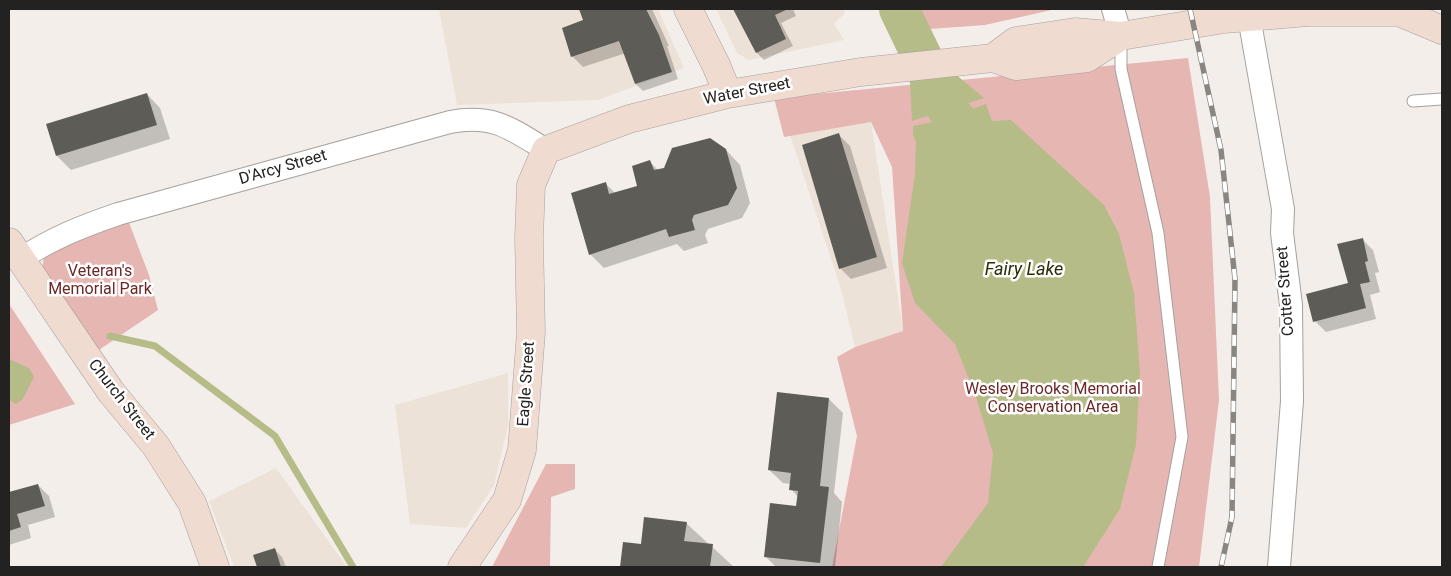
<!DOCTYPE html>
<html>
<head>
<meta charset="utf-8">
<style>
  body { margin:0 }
  #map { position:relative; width:1451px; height:576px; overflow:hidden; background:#f3eee9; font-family:Roboto,sans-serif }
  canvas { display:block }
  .frame { position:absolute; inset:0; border:10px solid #242220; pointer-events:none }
</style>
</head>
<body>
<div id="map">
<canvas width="1451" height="576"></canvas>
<div class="frame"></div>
</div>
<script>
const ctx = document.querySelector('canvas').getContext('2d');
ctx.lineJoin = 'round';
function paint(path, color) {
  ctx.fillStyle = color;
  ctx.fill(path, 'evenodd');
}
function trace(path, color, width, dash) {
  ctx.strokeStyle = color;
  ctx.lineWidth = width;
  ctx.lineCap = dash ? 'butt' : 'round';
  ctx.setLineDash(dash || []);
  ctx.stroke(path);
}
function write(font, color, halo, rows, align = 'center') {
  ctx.font = font + ' Roboto,sans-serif';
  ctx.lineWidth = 5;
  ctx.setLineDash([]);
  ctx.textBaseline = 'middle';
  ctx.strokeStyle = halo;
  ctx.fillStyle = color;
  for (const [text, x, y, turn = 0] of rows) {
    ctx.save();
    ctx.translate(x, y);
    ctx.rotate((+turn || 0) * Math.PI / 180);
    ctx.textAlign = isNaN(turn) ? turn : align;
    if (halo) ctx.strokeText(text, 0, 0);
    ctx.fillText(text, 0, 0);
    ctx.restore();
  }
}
paint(new Path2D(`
  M439,9H658L684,68L598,100L457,105Z
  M716,9H843L845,13L834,24L844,40L749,60L737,53Z
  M871,122L903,331L855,347L841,289L790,135Z
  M508,373V425L494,485L466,528L410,524L395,405Z
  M276,468L347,567H234L209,501Z`), '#ede2d8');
paint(new Path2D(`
  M918,9H1056L985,25L930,29Z
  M1188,58L1210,197L1219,400L1199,567H832L857,436L837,357L855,347L903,331L892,167L871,122L784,137L774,98Z
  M128,220L149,275L158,310L96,352L41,278L44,256L69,240Z
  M9,304L75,404L9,425Z
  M546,464H575V489L551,497L550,567H492Z`), '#e6b6b3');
paint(new Path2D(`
  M881,9H918L954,73L984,98L912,121L910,82Z
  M986,104L992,121L1011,120L1104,205L1119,234L1134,293L1140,373L1136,445L1120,509L1083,567H941L988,503L993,453L976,397L955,344L915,303L902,263L915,174L916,142L913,134V126L937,121Z
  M9,359L29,368L34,377L23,399L16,404L9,400Z`), '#b6bc88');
paint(new Path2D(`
  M580,9H652L669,46H667L678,79L643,91L636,84L626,53L583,67L572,56L585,21Z
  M735,9H793L796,16L781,23L793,46L764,60L757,53Z
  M147,94L160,108L170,139L71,170L57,156Z
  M839,135L850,146L887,268L851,279L840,268Z
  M726,150L740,165L750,203L742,218L708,229L705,235L708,243L684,251L677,244L604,268L590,254L606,184L616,194L639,187L650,162L658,170Z
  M1362,239L1373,250L1379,272L1375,273L1380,292L1370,295L1376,319L1326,332L1315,321L1349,284Z
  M829,399L843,413L834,493L842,502L835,567H776L766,557L797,507L798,497L791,489V484L783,483L769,470Z
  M38,485L49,496L55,517L28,525L31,538L9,545V494Z
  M686,523L734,567H622L624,543L642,545Z
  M275,550L282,557L286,567H258L254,556Z`), '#0003');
trace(new Path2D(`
  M110,336L155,346L275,436L353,567`), '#b6bc88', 7);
trace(new Path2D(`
  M899,9L947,109L988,156`), '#b6bc88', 40);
paint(new Path2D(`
  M579,9H646L659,35L672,72L635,84L619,41L571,57L562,28L583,20Z
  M733,9H788L775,15L786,39L756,53Z
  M147,93L157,125L56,156L46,124Z
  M839,133L877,257L839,269L802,145Z
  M710,138L726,149L737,188L728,205L694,215L692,220L695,230L669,237L666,229L589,255L571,193L606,182L609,194L637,186L632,166L650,160L654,170L664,168L672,148Z
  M1363,238L1368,261L1365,262L1370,282L1360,284L1366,308L1313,322L1306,294L1348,283L1337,244Z
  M777,392L829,398L820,486L829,487L820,563L764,557L770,503L796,506L798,491L789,490L791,473L768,470Z
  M38,484L45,506L17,514L21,527L9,531V492Z
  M644,517L687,522L684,541L713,544L710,567H620L623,542L641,544Z
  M275,548L281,567H257L253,555Z`), '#5e5c57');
const service = new Path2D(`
  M1121,39V69L1158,233L1182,437L1158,567
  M1413,101L1442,99`);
const minor = new Path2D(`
  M1113,9L1121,36
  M1249,17L1283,209L1282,233L1291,305L1292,401L1279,567
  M21,259C52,238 83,226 118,214L450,122C493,114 510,128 546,150`);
const secondary = new Path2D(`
  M688,9L716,65L728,94
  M993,58L1016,41L1075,32L1121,36L1224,19L1308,12H1399L1442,30
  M9,242L111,392L156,446L192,503L215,567
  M462,567L507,500L522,450L531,332L529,238L531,185L546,150L629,119L728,94L861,72L993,58L1016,66L1087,58L1121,36`);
trace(service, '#a6a19d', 13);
trace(minor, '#a6a19d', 24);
trace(secondary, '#a6a19d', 29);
trace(service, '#fff', 11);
trace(minor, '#fff', 22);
trace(secondary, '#f0dbd1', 28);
const rail = new Path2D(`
  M1190,9L1221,150L1235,279L1232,517L1221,567`);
trace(rail, '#898682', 5.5);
trace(rail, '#fff', 4, [11]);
write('16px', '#242220', '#fff', [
  ["Water Street",747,92,-11],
  ["D'Arcy Street",283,168,-16],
  ["Cotter Street",1286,291,-94],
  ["Eagle Street",527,384,-86],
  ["Church Street",121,400,52]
]);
write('16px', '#6c2727', '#fff', [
  ["Veteran's",100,272],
  ["Memorial Park",100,290],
  ["Wesley Brooks Memorial",1053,390],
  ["Conservation Area",1053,408]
]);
write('italic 18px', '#2b2e05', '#fff', [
  ["Fairy Lake",1024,270]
]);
</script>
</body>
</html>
